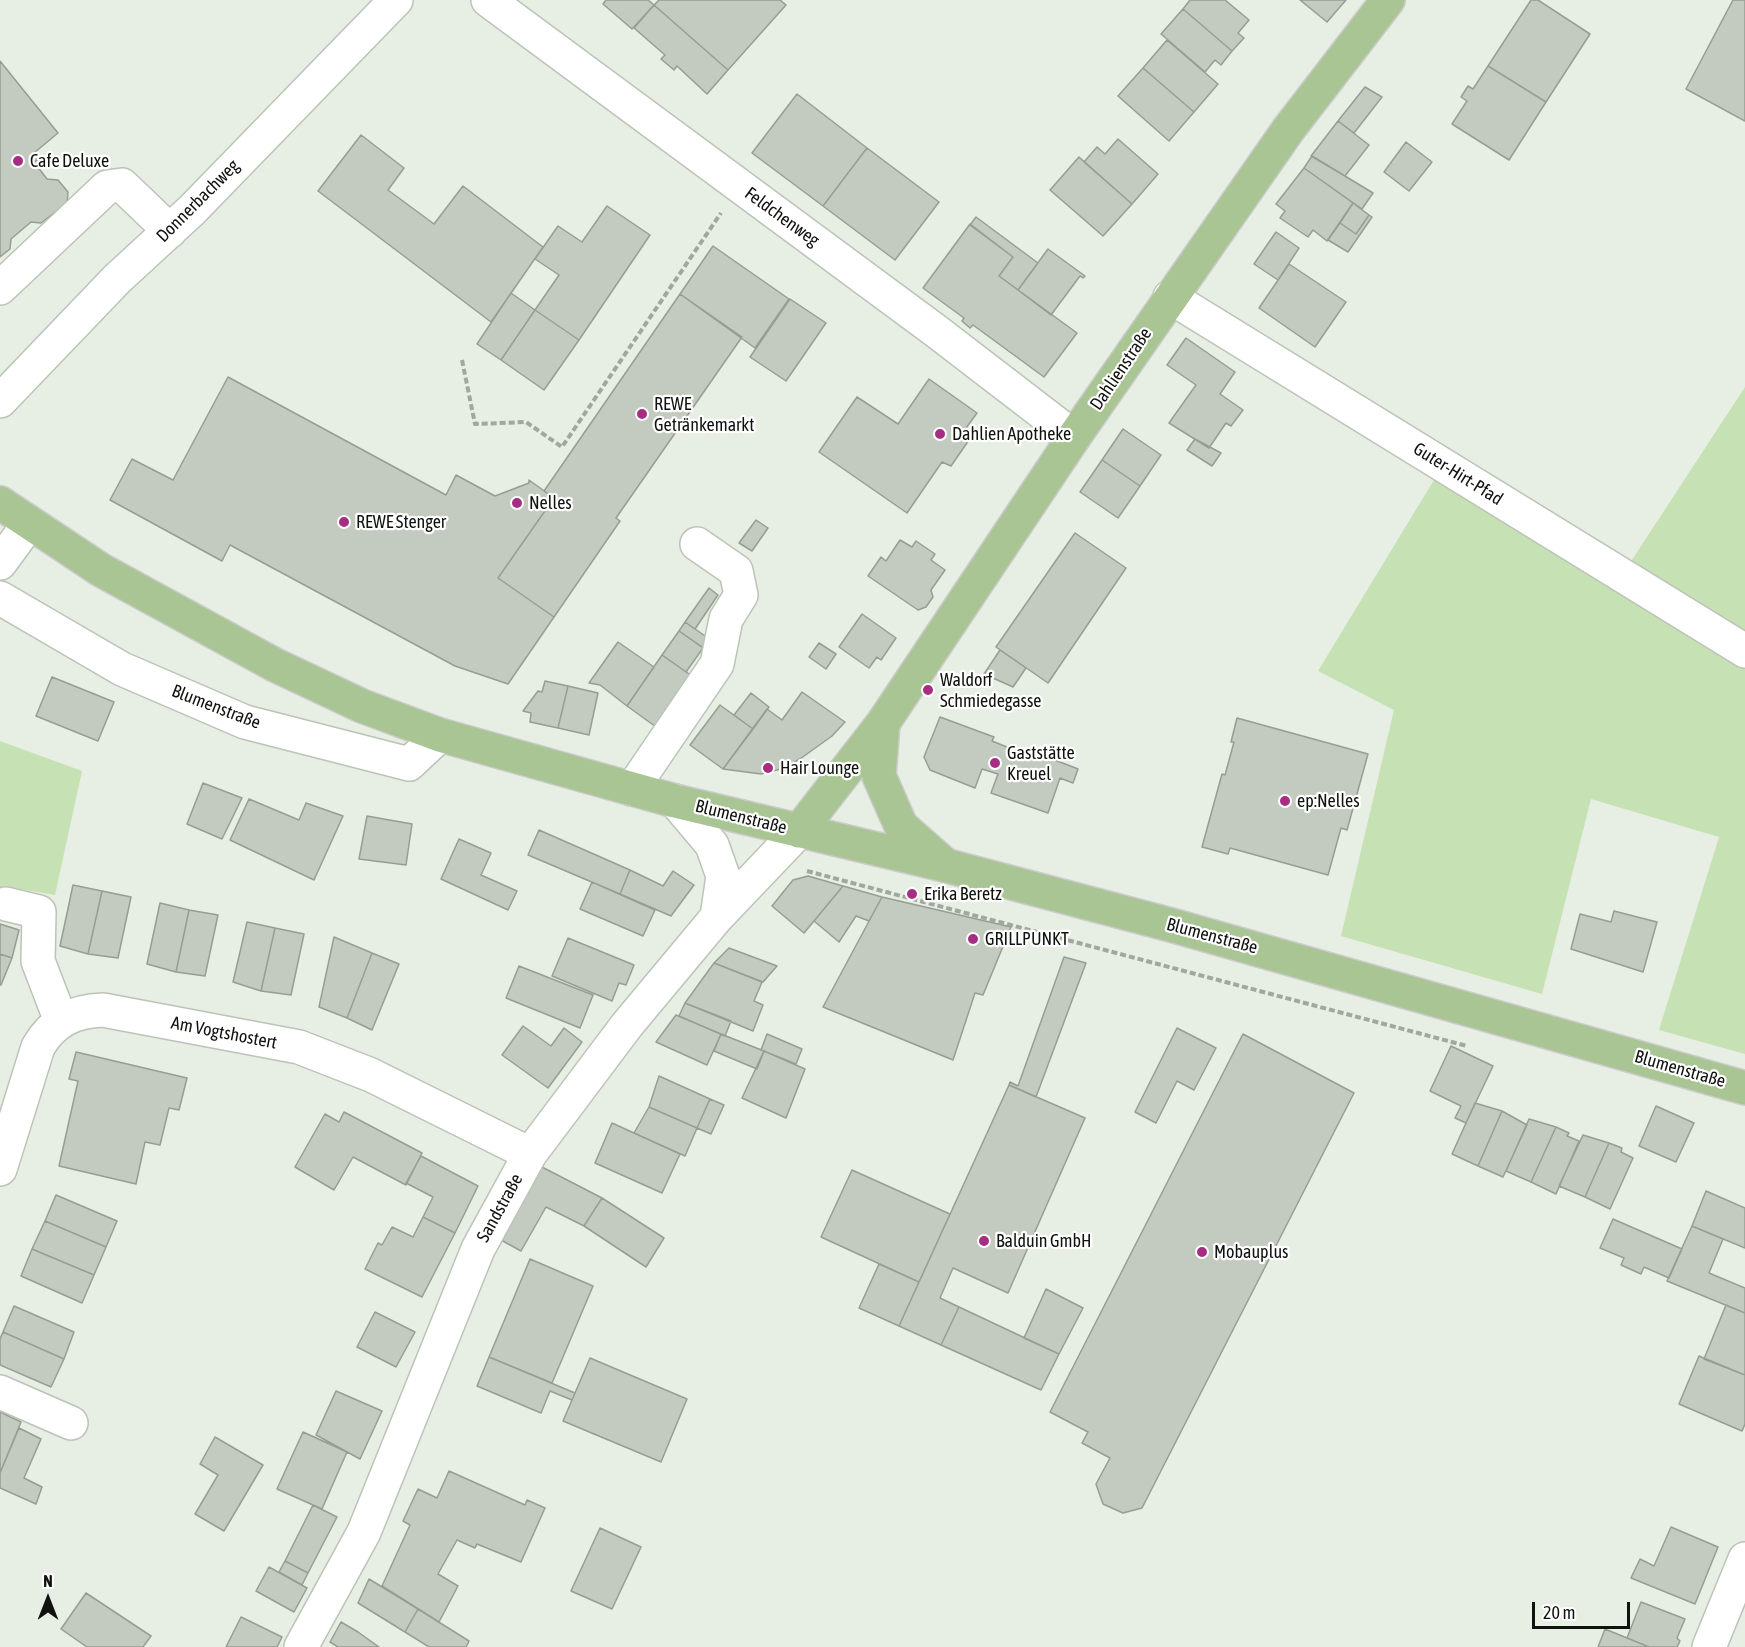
<!DOCTYPE html>
<html>
<head>
<meta charset="utf-8">
<style>
  body { margin:0 }
  #map { position:relative; width:1745px; height:1647px; overflow:hidden; background:#e7eee3; font-family:"Asap Condensed",sans-serif }
  canvas { display:block }
  .north { position:absolute; left:18px; top:1569px; width:60px; height:60px; -webkit-text-stroke:4px #fff; paint-order:stroke; rotate:0deg; font-size:16px; font-weight:700; line-height:24px; text-align:center; color:#0f120e }
  .north::after { content:''; display:block; margin:auto; width:21px; height:27px; background:#0f120e; clip-path:polygon(50% 0,100% 100%,50% 72%,0 100%) }
  .scale { position:absolute; left:1532px; top:1602px; width:98px; height:27px; box-sizing:border-box; border:3px solid #0f120e; border-top:0; padding-left:8px; font-size:18px; line-height:21px; white-space:nowrap; color:#0f120e; -webkit-text-stroke:4px #fff; paint-order:stroke }
</style>
</head>
<body>
<div id="map">
<canvas width="1745" height="1647"></canvas>
<div class="north">N</div>
<div class="scale">20 m</div>
</div>
<script>
const ctx = document.querySelector('canvas').getContext('2d');
ctx.lineJoin = 'round';
function paint(path, color) {
  ctx.fillStyle = color;
  ctx.fill(path, 'evenodd');
}
function trace(path, color, width, dash) {
  ctx.strokeStyle = color;
  ctx.lineWidth = width;
  ctx.lineCap = dash ? 'butt' : 'round';
  ctx.setLineDash(dash || []);
  ctx.stroke(path);
}
function write(font, color, halo, rows, align = 'center') {
  ctx.font = font + ' "Asap Condensed",sans-serif';
  ctx.lineWidth = 4.5;
  ctx.setLineDash([]);
  ctx.textBaseline = 'middle';
  ctx.strokeStyle = halo;
  ctx.fillStyle = color;
  for (const [text, x, y, turn = 0] of rows) {
    ctx.save();
    ctx.translate(x, y);
    ctx.rotate((+turn || 0) * Math.PI / 180);
    ctx.textAlign = isNaN(turn) ? turn : align;
    if (halo) ctx.strokeText(text, 0, 0);
    ctx.fillText(text, 0, 0);
    ctx.restore();
  }
}
paint(new Path2D(`
  M1745,387V642L1626,569Z
  M1437,475L1745,665V1054L1659,1030L1719,837L1591,799L1542,994L1341,936L1394,710L1318,671Z
  M0,741L82,771L55,895L3,886L0,890Z`), '#c6e1b4');
const building = new Path2D(`
  M606,0H648L654,5L632,29L603,4Z
  M659,0H780L786,5L728,70L654,5Z
  M1190,0H1225L1249,20L1238,33L1244,38L1232,51L1183,9Z
  M1300,0H1346L1327,22Z
  M1531,0H1538L1590,34L1546,102L1488,66Z
  M1733,0H1745V121L1686,89Z
  M654,5L728,70L707,94L677,66L674,70L661,59L665,55L634,28Z
  M1183,9L1232,51L1221,65L1215,60L1205,72L1161,34Z
  M1167,40L1218,84L1194,112L1143,68Z
  M0,61L58,133L34,153L39,159L34,162L47,179L58,180L68,192L67,203L41,223L31,222L11,239L10,249L0,257Z
  M1488,66L1546,102L1509,160L1452,124L1467,101L1461,97L1468,86L1473,89Z
  M1143,68L1194,112L1169,141L1118,96Z
  M1365,87L1382,97L1354,133L1338,121Z
  M797,94L867,148L823,206L752,153Z
  M1338,121L1369,145L1345,176L1311,156Z
  M361,135L404,168L388,190L434,224L463,186L543,247L491,322L318,191Z
  M1118,139L1158,174L1132,204L1084,162L1097,147L1105,154Z
  M1406,142L1432,162L1409,191L1384,172Z
  M867,148L939,202L895,260L823,206Z
  M1312,156L1373,193L1362,209L1304,168Z
  M1079,157L1132,204L1103,236L1050,190Z
  M1304,168L1353,203L1327,241L1313,230L1308,237L1280,218L1285,211L1276,204Z
  M1353,203L1369,215L1356,234L1340,223Z
  M607,206L650,235L579,340L535,310L559,275L535,259L558,226L582,242Z
  M1369,215L1372,217L1348,252L1328,240L1340,223L1356,234Z
  M976,217L1038,263L1018,290L999,276L1013,257L970,225Z
  M970,224L1013,257L999,276L1077,333L1044,377L973,325L970,328L962,321L964,318L923,288Z
  M1276,232L1299,248L1278,280L1254,264Z
  M713,246L789,299L755,348L680,294Z
  M1048,249L1085,276L1083,278L1080,276L1051,315L1018,290Z
  M1289,264L1346,302L1315,347L1259,308Z
  M511,293L535,310L501,360L477,344Z
  M680,294L742,337L616,518L620,521L554,617L498,578L554,498L544,491Z
  M790,299L826,323L786,381L750,357Z
  M535,310L579,340L544,390L501,360Z
  M1186,338L1235,372L1220,394L1243,410L1231,426L1226,423L1209,448L1169,423L1196,385L1167,365Z
  M228,377L446,495L456,475L495,496L529,483V480L554,498L498,578L554,617L508,684L455,666L230,545L222,561L110,500L132,459L173,480Z
  M929,379L977,413L961,435L969,440L951,466L942,462L907,513L819,452L857,397L898,424Z
  M1123,429L1161,455L1140,486L1102,460Z
  M1195,439L1221,453L1212,466L1187,450Z
  M1102,460L1140,486L1118,518L1080,492Z
  M756,520L768,528L752,551L739,543Z
  M1075,533L1126,568L1048,683L996,647Z
  M900,540L912,547L916,541L935,554L931,560L945,570L931,590L933,597L926,607L918,610L868,576L881,557L886,561Z
  M709,588L718,595L695,629L685,622Z
  M862,614L896,638L881,660L877,657L869,668L839,647Z
  M685,622L711,640L705,649L679,631Z
  M679,631L703,648L686,672L662,655Z
  M618,642L654,667L627,706L600,685L589,683Z
  M819,643L836,654L826,669L809,657Z
  M1000,650L1026,668L1013,687L984,674Z
  M662,655L699,681L663,732L627,706Z
  M52,677L114,702L98,741L36,716Z
  M545,681L568,686L558,728L530,722L531,713L523,711L538,691L542,692Z
  M568,686L598,693L589,735L558,728Z
  M802,692L845,722L832,736L800,759L781,769L761,774L723,769L767,709L782,720Z
  M751,693L769,707L753,729L734,715Z
  M720,705L753,729L723,769L690,745Z
  M940,717L994,737L992,741L1032,757L1034,752L1078,769L1073,783L1060,778L1048,813L991,793L998,774L982,769L975,788L930,770L924,757Z
  M1237,718L1368,754L1347,830L1341,828L1328,875L1230,848L1228,854L1202,847L1222,774L1225,775L1234,742H1231Z
  M203,783L242,798L222,839L187,824Z
  M249,799L299,820L306,803L343,816L314,880L230,840Z
  M367,816L412,824L406,865L359,859Z
  M539,830L630,870L620,894L528,855Z
  M459,839L491,853L481,875L517,891L508,910L441,879Z
  M630,870L663,886L673,871L694,885L671,916L620,894Z
  M808,876L843,886L804,933L772,906L793,880Z
  M592,882L655,910L643,936L580,909Z
  M73,885L102,891L88,954L60,946Z
  M843,886L882,897L869,921L856,916L839,942L814,921Z
  M102,891L131,897L118,958L88,954Z
  M882,897L1011,927L983,995L975,993L953,1060L823,1007Z
  M160,903L189,910L176,972L147,964Z
  M189,910L218,915L205,976L176,972Z
  M1614,911L1657,922L1643,972L1571,949L1580,914L1611,922Z
  M247,922L275,928L261,991L233,982Z
  M0,924L19,930L12,958L0,954Z
  M275,928L304,934L291,995L261,991Z
  M334,937L372,953L347,1018L319,1007Z
  M568,938L634,965L626,985L619,983L612,1001L552,976Z
  M729,948L777,966L763,982L714,963Z
  M372,953L399,964L372,1030L347,1018Z
  M0,954L12,958L1,985H0Z
  M1064,957L1086,963L1036,1097L1009,1085L1010,1082L1018,1086Z
  M714,963L762,982L754,1001L763,1005L753,1031L685,1003Z
  M519,966L593,995L580,1028L506,998Z
  M685,1003L731,1021L725,1036L679,1016Z
  M676,1015L721,1034L707,1065L656,1042Z
  M523,1026L551,1046L564,1028L582,1042L548,1088L502,1055Z
  M1177,1028L1216,1048L1194,1090L1177,1081L1156,1123L1135,1112Z
  M721,1034L764,1051L757,1069L714,1051Z
  M767,1034L802,1049L796,1064L761,1050Z
  M1243,1034L1354,1093L1142,1508L1123,1513L1103,1504L1096,1484L1110,1458L1082,1443L1088,1432L1050,1412Z
  M1451,1046L1493,1066L1466,1123L1455,1118L1461,1106L1430,1091Z
  M764,1051L805,1069L786,1118L742,1098Z
  M76,1052L187,1078L179,1110L169,1108L160,1145L145,1142L136,1184L59,1166L78,1081L69,1079Z
  M659,1076L710,1099L697,1128L649,1107Z
  M1009,1085L1085,1118L1008,1293L953,1268L940,1298L959,1307L941,1345L899,1326Z
  M710,1099L724,1105L711,1134L697,1128Z
  M1475,1103L1502,1111L1478,1166L1452,1154Z
  M1656,1106L1694,1123L1676,1162L1639,1146Z
  M649,1107L697,1128L685,1156L634,1133Z
  M1502,1111L1527,1125L1503,1177L1478,1166Z
  M344,1112L422,1153L406,1185L353,1157L334,1190L295,1167L325,1114L339,1122Z
  M1529,1119L1556,1127L1531,1182L1506,1171Z
  M612,1123L680,1154L662,1193L595,1163Z
  M1556,1127L1569,1133L1567,1136L1579,1141L1556,1194L1531,1182Z
  M1583,1135L1609,1143L1585,1197L1559,1186Z
  M1609,1143L1622,1148L1621,1152L1633,1158L1610,1209L1585,1197Z
  M421,1156L478,1186L455,1233L423,1217L433,1197L406,1183Z
  M540,1166L602,1198L584,1226L546,1207L521,1251L501,1240Z
  M852,1170L950,1214L919,1282L821,1237Z
  M1706,1191L1745,1208V1248L1692,1226Z
  M56,1195L117,1221L106,1247L45,1221Z
  M602,1198L664,1238L646,1267L584,1226Z
  M423,1217L455,1233L422,1297L365,1269L378,1243L382,1245L392,1227L413,1237Z
  M1613,1219L1682,1249L1669,1278L1644,1267L1641,1274L1621,1265L1624,1258L1600,1248Z
  M45,1221L106,1247L94,1275L32,1249Z
  M1692,1226L1723,1239L1709,1273L1745,1288V1313L1667,1281Z
  M32,1249L94,1275L82,1303L21,1276Z
  M530,1259L593,1286L552,1383L489,1357Z
  M879,1264L919,1282L899,1326L859,1308Z
  M1046,1289L1083,1308L1059,1354L1024,1338Z
  M1726,1305L1745,1313V1375L1704,1359Z
  M14,1306L74,1332L64,1359L3,1332Z
  M959,1307L1059,1354L1041,1390L941,1345Z
  M375,1312L415,1332L396,1367L357,1347Z
  M3,1332L64,1359L51,1387L0,1365V1339Z
  M1699,1356L1745,1375V1424L1742,1431L1679,1404Z
  M489,1357L575,1393L572,1400L550,1391L541,1413L477,1386Z
  M590,1358L687,1399L661,1462L563,1421Z
  M336,1391L382,1411L360,1459L316,1435Z
  M0,1412L21,1422L0,1473Z
  M19,1428L41,1439L24,1478L42,1487L36,1504L0,1488V1473Z
  M303,1432L347,1452L322,1509L277,1489Z
  M215,1437L263,1465L224,1531L195,1514L218,1475L200,1464Z
  M449,1471L525,1505L527,1500L545,1508L521,1562L477,1544L475,1548L457,1540L438,1574L458,1586L439,1622L382,1586L410,1525L403,1521L418,1489L437,1498Z
  M313,1505L337,1517L308,1573L285,1561Z
  M1671,1527L1718,1547L1695,1604L1631,1578L1640,1559L1654,1566Z
  M600,1528L641,1547L612,1609L571,1591Z
  M285,1561L308,1573L302,1585L279,1572Z
  M269,1567L307,1588L294,1612L256,1591Z
  M369,1579L418,1609L405,1632L358,1603Z
  M86,1593L151,1636L143,1647H87L61,1629Z
  M1641,1602L1685,1619L1677,1638L1680,1641L1677,1647H1649L1627,1638Z
  M418,1609L469,1641L466,1647H429L405,1632Z
  M241,1617L282,1637L277,1647H226Z
  M341,1622L358,1632L379,1647H338L330,1642Z
  M1605,1629L1649,1647H1598Z`);
paint(building, '#c3cabf');
trace(building, '#979d93', 1.5);
const minor = new Path2D(`
  M488,0L936,331L1074,437
  M0,288L107,187L122,185L170,231
  M1170,297L1745,651
  M0,401L117,279L192,210L396,0
  M0,563L28,525
  M0,598L122,669L245,722L409,764L440,735
  M632,789L717,664L726,619L741,595L736,571L697,544
  M675,801L712,845L723,876L717,917
  M6,904L39,912L38,961L61,1021
  M0,1169L38,1047C53,1021 74,1011 103,1010L299,1047L371,1075L530,1154
  M0,1392L71,1423
  M301,1647L364,1532L478,1249L530,1154L627,1025L717,917L799,831
  M1709,1647L1745,1559`);
const major = new Path2D(`
  M0,503L101,570L275,665L362,706L440,735L675,801L944,865L1171,925L1745,1088
  M883,723L879,776L901,826L943,863
  M799,831L883,723L1074,437L1288,130L1388,0`);
trace(minor, '#bcc3b8', 36);
trace(major, '#cacbca', 36);
trace(new Path2D(`
  M462,360L475,424L526,422L562,447L721,213
  M807,871L1467,1046`), '#a1a79e', 4, [6, 3]);
trace(minor, '#fff', 33);
trace(major, '#a9c594', 33);
for (const [x, y, r, color] of [
  [18,161,6,"#a72d82"],
  [642,414,6,"#a72d82"],
  [940,434,6,"#a72d82"],
  [517,503,6,"#a72d82"],
  [344,522,6,"#a72d82"],
  [928,690,6,"#a72d82"],
  [995,763,6,"#a72d82"],
  [768,768,6,"#a72d82"],
  [1285,801,6,"#a72d82"],
  [912,894,6,"#a72d82"],
  [973,939,6,"#a72d82"],
  [984,1241,6,"#a72d82"],
  [1202,1252,6,"#a72d82"]
]) {
  const dot = new Path2D();
  dot.arc(x, y, r, 0, 2 * Math.PI);
  ctx.fillStyle = color;
  ctx.fill(dot);
  trace(dot, '#fff', 2);
}
write('18px', '#0f120e', '#fff', [
  ["Cafe Deluxe",30,161],
  ["REWE",654,404],
  ["Getränkemarkt",654,425],
  ["Dahlien Apotheke",952,434],
  ["Nelles",529,503],
  ["REWE Stenger",356,522],
  ["Waldorf",940,680],
  ["Schmiedegasse",940,701],
  ["Gaststätte",1007,753],
  ["Kreuel",1007,774],
  ["Hair Lounge",780,768],
  ["ep:Nelles",1297,801],
  ["Erika Beretz",924,894],
  ["GRILLPUNKT",985,939],
  ["Balduin GmbH",996,1241],
  ["Mobauplus",1214,1252]
], 'left');
write('18px', '#0f120e', '#fff', [
  ["Donnerbachweg",198,201,-45],
  ["Feldchenweg",782,217,36],
  ["Dahlienstraße",1121,369,-56],
  ["Guter-Hirt-Pfad",1458,474,32],
  ["Blumenstraße",216,707,21],
  ["Blumenstraße",741,817,14],
  ["Blumenstraße",1212,936,15],
  ["Am Vogtshostert",224,1033,11],
  ["Blumenstraße",1680,1069,16],
  ["Sandstraße",500,1208,-61]
]);
</script>
</body>
</html>
